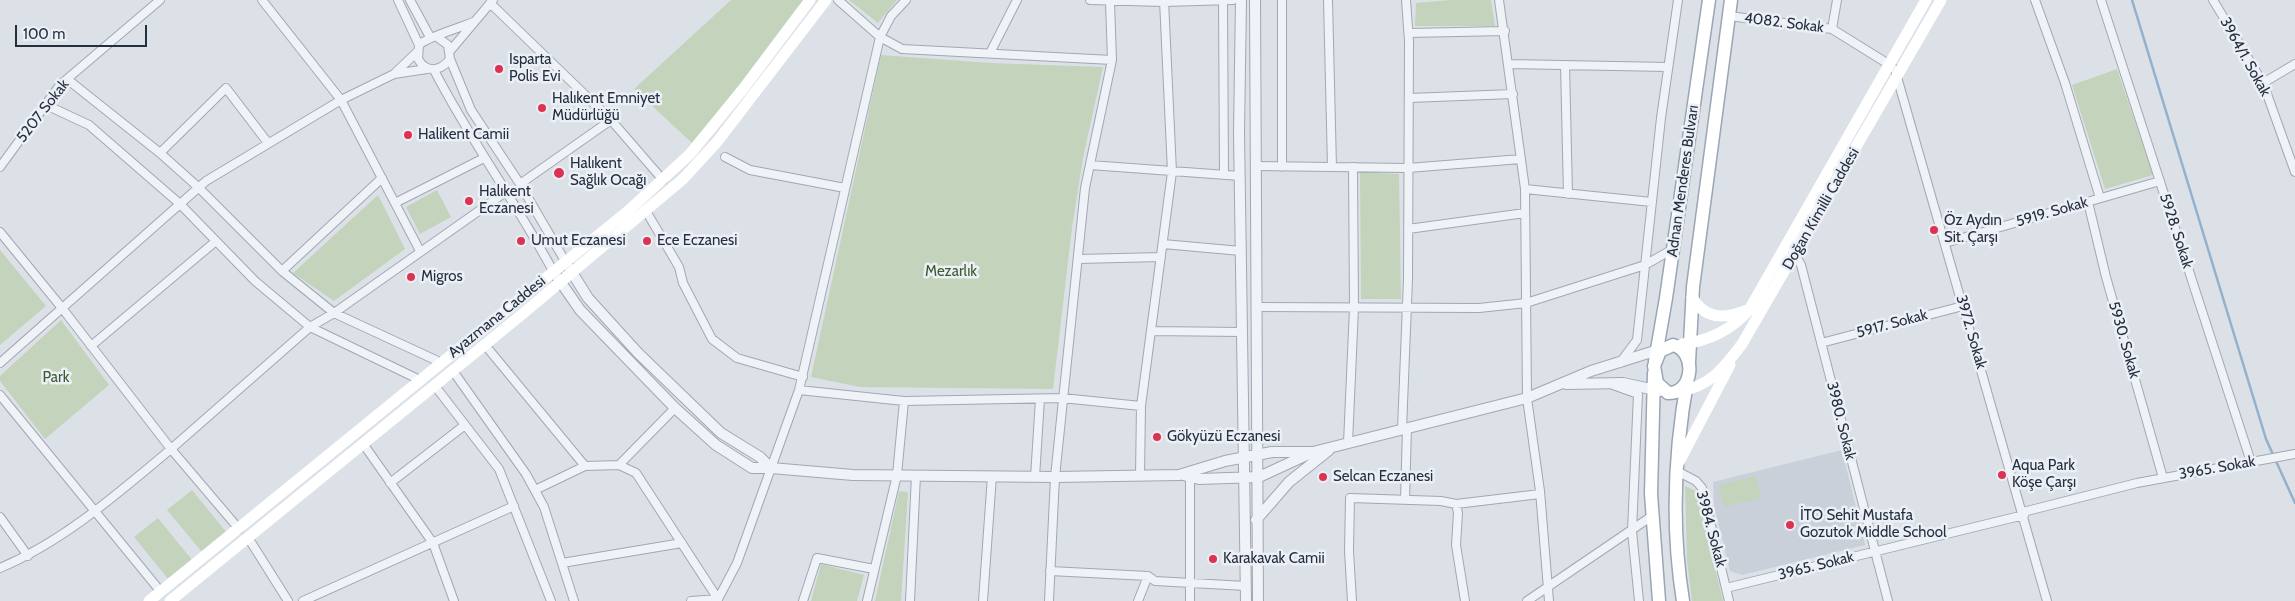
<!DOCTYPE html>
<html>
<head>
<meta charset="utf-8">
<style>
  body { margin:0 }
  #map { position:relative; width:2295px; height:601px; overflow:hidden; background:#dce1e8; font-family:Cabin,sans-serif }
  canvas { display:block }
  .scale { position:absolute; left:15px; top:25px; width:132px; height:22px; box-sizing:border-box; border:2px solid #242f40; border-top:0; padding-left:6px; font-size:15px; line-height:18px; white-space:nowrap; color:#242f40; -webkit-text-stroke:4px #ecf0f6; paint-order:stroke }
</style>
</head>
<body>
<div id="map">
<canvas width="2295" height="601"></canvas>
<div class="scale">100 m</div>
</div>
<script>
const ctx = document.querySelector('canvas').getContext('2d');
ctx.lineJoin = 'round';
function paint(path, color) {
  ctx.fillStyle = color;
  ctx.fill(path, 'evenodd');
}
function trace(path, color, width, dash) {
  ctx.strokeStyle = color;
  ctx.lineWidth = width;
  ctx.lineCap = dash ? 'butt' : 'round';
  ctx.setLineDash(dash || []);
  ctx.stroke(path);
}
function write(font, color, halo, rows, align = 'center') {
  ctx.font = font + ' Cabin,sans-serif';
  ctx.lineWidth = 5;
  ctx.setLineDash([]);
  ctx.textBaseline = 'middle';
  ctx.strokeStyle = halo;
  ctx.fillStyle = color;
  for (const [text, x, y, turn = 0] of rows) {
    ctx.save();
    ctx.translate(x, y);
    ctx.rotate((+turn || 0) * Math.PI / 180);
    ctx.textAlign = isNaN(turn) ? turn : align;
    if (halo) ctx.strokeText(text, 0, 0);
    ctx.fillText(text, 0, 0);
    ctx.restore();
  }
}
paint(new Path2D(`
  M1842,450L1865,545L1742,575L1730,571L1714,505L1713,482Z`), '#cad0da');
paint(new Path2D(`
  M731,0H807L744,83L692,143L634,89Z
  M849,0H897L878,23Z
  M1451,0H1491L1495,26H1415L1416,3Z
  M881,55L990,63L1103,67L1083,158L1072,228L1053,389L860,387L811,377Z
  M2117,69L2153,175L2105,189L2072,85Z
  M1360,172L1399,174L1401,299H1361Z
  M437,190L451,217L420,234L406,207Z
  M378,195L405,249L334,301L293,273Z
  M0,250L46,306L0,345Z
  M61,320L109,385L45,439L0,381V376Z
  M1756,476L1761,498L1724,507L1718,485Z
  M1685,486L1696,491L1723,601H1692L1687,561Z
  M192,490L226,532L202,552L167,510Z
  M899,491L908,492L901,601H875Z
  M158,518L192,560L169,580L134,537Z
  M821,564L864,575L857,601H811Z`), '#c3d3bc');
trace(new Path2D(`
  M2132,0L2266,439L2295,503`), '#93b1cc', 2.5);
const minor = new Path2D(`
  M262,0L341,100L420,251
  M398,0L419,45
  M410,0L430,37
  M838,0L880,37L891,16L906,0
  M1090,0L1164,2L1233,0
  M1328,0L1332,167
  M1499,0L1525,189L1527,398L1540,491L1549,601
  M2035,0L2065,83L2100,198
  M2101,0L2251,462
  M2213,0L2263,83L2295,172
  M1223,1L1224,175
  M490,3L611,120L663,180
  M1729,16L1832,29L1890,65L1895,70L2047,601
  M1832,29L1837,0
  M1409,33L1505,31
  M437,37L448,45L450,59C440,72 426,73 418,59L419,45C427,37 460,28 473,22
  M450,51L493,0
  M990,53L1017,0
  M450,59L471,110L520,184L565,261
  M1509,64L1668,67
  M1565,65L1568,194
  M434,70C470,140 516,202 553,271
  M394,74L417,52
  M67,79L160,153L198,187L282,271L334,313L442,363
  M2263,83L2295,64
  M1409,98L1513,94
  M46,105L89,125L180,204L255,281L310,327L420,380
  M160,153L226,88L268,143
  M725,157L750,170L845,188
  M1090,165L1240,176
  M1256,166L1408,168L1521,159
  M0,167L60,85L160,0
  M1282,167V0
  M520,184L611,120
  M1525,189L1652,202
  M2088,202L2106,277L2163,478
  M395,203L484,158
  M646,211L679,267L683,283L712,339L737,358L803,377
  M1408,229L1525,213
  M0,232L62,308L171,449C117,494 64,541 0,568
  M1945,243L2160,181
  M1163,244L1241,251
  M1793,251L1801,265L1888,601
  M1078,259L1161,257
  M282,271L382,178
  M1257,307L1479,308L1526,303L1645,265L1673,249
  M1151,331L1241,332
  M1821,343L1963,306
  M485,345L585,466L535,490
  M91,346L216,241
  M0,363L206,181L341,100L394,74L427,69
  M1620,363L1637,340L1661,118L1678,0
  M453,371L526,474L544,507L574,601
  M1613,385L1638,394L1632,531L1639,601
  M435,386L499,469L551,601
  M799,390L904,401L1062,398L1141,406
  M0,395L161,592
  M1402,429L1408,279L1409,41L1406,0
  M1348,443L1354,308L1353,167
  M364,445L433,543L454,601
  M619,465L675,408
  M585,466L619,465L636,473L718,599L691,601
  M1675,470L1696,481L1702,488L1729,601
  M1140,475L1141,406L1172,172L1164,0
  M1035,477L1040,399
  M390,483L465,425
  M1405,500L1407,428
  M1456,504L1458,513L1456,545L1465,601
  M2023,512L2137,483L2295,454
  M0,517L28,556
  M239,529L171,449L310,327L334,313L507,191
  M249,539L288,601
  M562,563L682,543
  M1050,571L1148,576L1155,581L1246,586
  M1726,588L2024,515
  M303,601L514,506
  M717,601L737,563L799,390L880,37L902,49L1112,60L1110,2
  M803,601L817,558L874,569
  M867,601L897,475L904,401
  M910,601L916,475
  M983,601L992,476
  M1049,601L1055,477L1085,188L1112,60
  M1138,601L1148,576
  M1190,601V477
  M1352,601L1349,551L1350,498L1441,501L1456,504L1540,494
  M1527,601L1652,516`);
const tertiary = new Path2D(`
  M1241,0L1239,133L1246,601
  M1255,0L1258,601
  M553,271L580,310L675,408L716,445L752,468H771L760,457L721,433L638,353L588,298L568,266
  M1566,384L1623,383L1660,391
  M771,468L853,475L1055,477L1179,475L1225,461L1272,452H1313
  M1183,475L1199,479L1259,477L1313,452L1527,398L1591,371L1661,349
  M1256,520L1289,482L1329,450`);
const primary = new Path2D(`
  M1673,345C1697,351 1694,394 1668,393L1657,383L1654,366L1660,351Z
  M1655,361L1666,298L1709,0
  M1689,362L1693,287L1731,0
  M1654,373L1651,494L1659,601
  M1683,601C1671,526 1674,452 1688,377`);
trace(minor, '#a1a8b2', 10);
trace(tertiary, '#a1a8b2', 12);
trace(primary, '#9aa6b5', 15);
trace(minor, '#eff2f6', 8);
trace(tertiary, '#eff2f6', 10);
trace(new Path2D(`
  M1692,297C1705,320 1724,319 1747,310
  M1682,344C1710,341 1731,330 1749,310L1926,0
  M1677,392C1710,387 1723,369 1742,344L1941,0
  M1678,464L1730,365
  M149,601L628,211L690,154L743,89L810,0
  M170,601L520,316L683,179L717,142L826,0`), '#fff', 11);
trace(primary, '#fff', 12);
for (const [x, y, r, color] of [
  [499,69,5,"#dc3353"],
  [542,108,5,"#dc3353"],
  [408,135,5,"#dc3353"],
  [559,173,6,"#dc3353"],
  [469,201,5,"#dc3353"],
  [1934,230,5,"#dc3353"],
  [521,241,5,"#dc3353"],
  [647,241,5,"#dc3353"],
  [411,277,5,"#dc3353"],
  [1157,437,5,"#dc3353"],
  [2002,475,5,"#dc3353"],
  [1323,477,5,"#dc3353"],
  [1790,525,5,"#dc3353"],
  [1213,559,5,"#dc3353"]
]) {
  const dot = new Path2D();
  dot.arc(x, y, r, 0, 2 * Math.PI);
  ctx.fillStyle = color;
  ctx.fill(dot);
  trace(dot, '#ecf0f6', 2);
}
write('15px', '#242f40', '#ecf0f6', [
  ["4082. Sokak",1784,23,7],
  ["3964/1. Sokak",2245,57,61],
  ["5207 Sokak",43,111,-52],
  ["Adnan Menderes Bulvarı",1683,181,-82],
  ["Doğan Kimilli Caddesi",1821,209,-60],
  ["5919. Sokak",2052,212,-16],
  ["5928. Sokak",2176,231,72],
  ["Ayazmana Caddesi",497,317,-39],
  ["5917. Sokak",1892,324,-15],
  ["3972. Sokak",1971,332,74],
  ["5930. Sokak",2124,340,74],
  ["3980. Sokak",1841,421,76],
  ["3965. Sokak",2217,468,-10],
  ["3984. Sokak",1711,529,75],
  ["3965. Sokak",1816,566,-14]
]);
write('15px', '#242f40', '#ecf0f6', [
  ["Isparta",509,60],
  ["Polis Evi",509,77],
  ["Halıkent Emniyet",552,99],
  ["Müdürlüğü",552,116],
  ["Halikent Camii",418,135],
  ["Halıkent",570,164],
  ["Sağlık Ocağı",570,181],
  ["Halıkent",479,192],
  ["Eczanesi",479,209],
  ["Öz Aydın",1944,221],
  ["Sit. Çarşı",1944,238],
  ["Umut Eczanesi",531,241],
  ["Ece Eczanesi",657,241],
  ["Migros",421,277],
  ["Gökyüzü Eczanesi",1167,437],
  ["Aqua Park",2012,466],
  ["Köşe Çarşı",2012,483],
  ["Selcan Eczanesi",1333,477],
  ["İTO Sehit Mustafa",1800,516],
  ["Gozutok Middle School",1800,533],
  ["Karakavak Camii",1223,559]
], 'left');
write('15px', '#3a5d30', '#ecf0f6', [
  ["Mezarlık",951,272],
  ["Park",56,378]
]);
</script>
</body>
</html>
